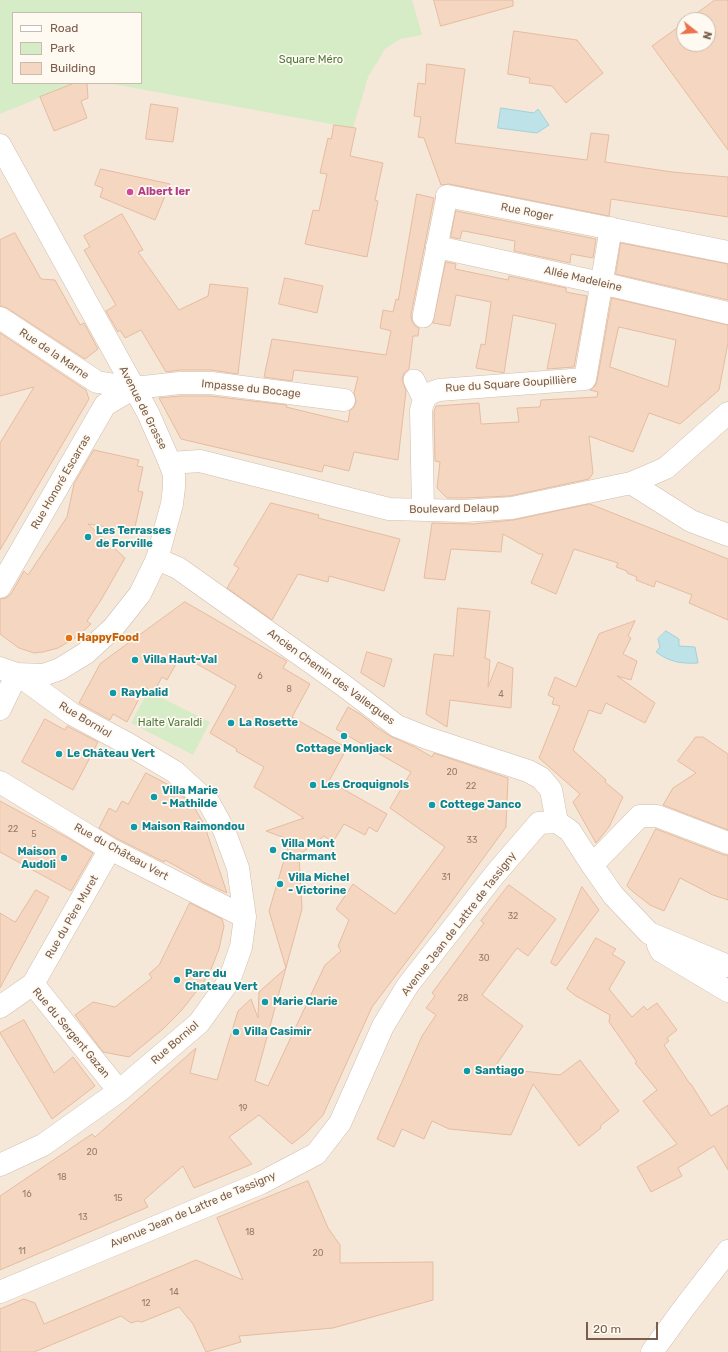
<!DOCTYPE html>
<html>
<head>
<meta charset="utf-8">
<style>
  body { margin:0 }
  #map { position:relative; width:728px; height:1352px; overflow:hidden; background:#fdf6ea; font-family:Rubik,sans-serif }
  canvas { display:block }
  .legend { position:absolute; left:12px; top:12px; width:130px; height:72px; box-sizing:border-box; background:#fffaf1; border:1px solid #cabbaf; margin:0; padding:5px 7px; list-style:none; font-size:12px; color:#7a5d4c }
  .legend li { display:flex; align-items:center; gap:8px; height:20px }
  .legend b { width:20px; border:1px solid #cabbaf }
  .north { position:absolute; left:676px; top:12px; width:40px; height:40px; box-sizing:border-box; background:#fffaf1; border:1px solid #cabbaf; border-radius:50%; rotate:107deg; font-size:11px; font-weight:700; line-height:16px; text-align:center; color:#7a5d4c }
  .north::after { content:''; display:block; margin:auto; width:14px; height:18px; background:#ea724d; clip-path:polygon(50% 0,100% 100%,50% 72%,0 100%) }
  .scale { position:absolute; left:586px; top:1322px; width:72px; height:18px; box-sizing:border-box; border:2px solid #7a5d4c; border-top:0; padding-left:5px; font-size:12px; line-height:14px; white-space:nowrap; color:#7a5d4c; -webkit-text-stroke:3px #fffaf1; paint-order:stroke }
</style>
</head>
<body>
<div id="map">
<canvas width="728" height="1352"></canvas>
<ul class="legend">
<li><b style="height:5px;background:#fff"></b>Road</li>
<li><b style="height:11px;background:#d6ecc7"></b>Park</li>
<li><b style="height:11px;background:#f4d6c1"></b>Building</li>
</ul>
<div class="north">N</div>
<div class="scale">20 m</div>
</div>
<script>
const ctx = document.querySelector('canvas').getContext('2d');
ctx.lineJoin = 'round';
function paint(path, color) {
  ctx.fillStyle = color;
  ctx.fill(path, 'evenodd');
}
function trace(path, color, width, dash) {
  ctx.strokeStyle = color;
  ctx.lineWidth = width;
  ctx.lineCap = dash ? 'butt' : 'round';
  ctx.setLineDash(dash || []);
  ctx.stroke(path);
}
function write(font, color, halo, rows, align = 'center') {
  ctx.font = font + ' Rubik,sans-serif';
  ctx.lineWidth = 3.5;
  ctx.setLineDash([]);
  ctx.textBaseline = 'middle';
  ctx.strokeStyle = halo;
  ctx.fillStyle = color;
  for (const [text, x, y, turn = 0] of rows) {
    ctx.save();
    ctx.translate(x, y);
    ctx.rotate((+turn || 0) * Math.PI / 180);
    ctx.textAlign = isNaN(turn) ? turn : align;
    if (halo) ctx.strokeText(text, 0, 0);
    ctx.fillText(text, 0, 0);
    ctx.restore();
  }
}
paint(new Path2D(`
  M0,0H728V1352H0ZM13,13H141V83H13ZM684,20H708V44H684Z`), '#f5e8d8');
paint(new Path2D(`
  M0,0H412L422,35L400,39L385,49L368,77L353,128L107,83H141V13H13V83H75L0,114Z
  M148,691L210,722L193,755L131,723Z`), '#d6ecc7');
const water = new Path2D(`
  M501,108L534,113L538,109L549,125L537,133L498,128Z
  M666,631L679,639V646L695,647L698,663C682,664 669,662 656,652L660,647L658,639Z`);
paint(water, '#bde2e8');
trace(water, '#a3d1db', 1);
const building = new Path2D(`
  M434,0H513V6L441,26Z
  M715,0H728V150L652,46L684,23V44H708V20H688Z
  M514,31L577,40L603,73L566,103L552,86L529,83L530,78L508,74Z
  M427,64L465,69L455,143L587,160L591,133L609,135L605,162L672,172L728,177V217L611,199L609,216L449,184L441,185L424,138L418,137L421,117L414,116L418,83L425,84Z
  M75,83H87L88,98L81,101L87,118L54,131L40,97Z
  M151,104L178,108L173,142L146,139Z
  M334,125L356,128L350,156L383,163L375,200L378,201L367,257L305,244L313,210L319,211L327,174L320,173L328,138L331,139Z
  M101,169L170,184L155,220L100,197L103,188L95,185Z
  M417,194L434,198L411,315L412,321L415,326L419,328L418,336H413L409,369L404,373L402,379L406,391L398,460L354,452L349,471L324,465L322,472L181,439L159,398L181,396H210L287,405L286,407L348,422L350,410L354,407L356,402L354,393L358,377L294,370L292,381L264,377L272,339L386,355L391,331L380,328L383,310L393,312L396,299L398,300Z
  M456,211L596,239L593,258L571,254L570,263L514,251L515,241L464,231H462L460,239L451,237Z
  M122,214L143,250L138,252L179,310L208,296L210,284L248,288L238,374L211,370H180L166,372L141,330L125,338L120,330L118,332L106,311L116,305L84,250L90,247L84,236Z
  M15,233L41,279L55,280L80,325L84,323L98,349L85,359L7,308L0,306V240Z
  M621,243L728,264V300L616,274Z
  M446,262L456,264L455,269L508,280L509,276L566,288V292L587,296L574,367L547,369L556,324L513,315L504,373L476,368L481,344L485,345L491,302L456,295L450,326L433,323Z
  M285,278L323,286L317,313L279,304Z
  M612,298L728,325V343L719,390L680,424L649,413L633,452L589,436L593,473L589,479L510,496L464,498H447L437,488L440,462L435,461L434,412L436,406L479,403L481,424L519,422L517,408L540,407L541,400L597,397L598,392L590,390L595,386L597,381ZM619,327L676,340L668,387L610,367Z
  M0,333L86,390L89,399L0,550V443L34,387L0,396Z
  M94,450L139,460L137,466L143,467L138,491L143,492L134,531L88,524L125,558L101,600L87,621L91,624L77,637L58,648L43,652L34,653L19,648L0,634V599L6,598L11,594L24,571L28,575L67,517L74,484Z
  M271,503L319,515L318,518L400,539L384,591L329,576L328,582L298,574L272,620L227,588L239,568L234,565Z
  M590,504L728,559V620L689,603L692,595L656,581L654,587L636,580L637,577L627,573V571L616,567L618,563L574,549L556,594L531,583L543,554H539L503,534L501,552L451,549L445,580L424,578L432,523L473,524L513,520Z
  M185,602L287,661L283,668L310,684L292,717L347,748L329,781L387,814L377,832L369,827L365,835L344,824L333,842L324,836L299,855L302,909L255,1081L268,1086L325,965L341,951L338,946L349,920L336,909L353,884L395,914L445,847L390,808L411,772L336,729L348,707L360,714L373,724V725L390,736L415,747L432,757L434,753L508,778L506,827L447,908L372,1007L323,1115L307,1132L292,1144L259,1115L229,1137L252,1164L194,1188L183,1166L144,1200L148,1207L0,1270V1196L92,1134L95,1137L196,1048L190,1073L217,1080L238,1011L251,999L258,1018L259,992L286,968L269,911L290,840L266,831L304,818L254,787L264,767L236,751L237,749L210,733L236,686L181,655L167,680L162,677L154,692L145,687L127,722L113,714L110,720L79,703L100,664Z
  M458,608L490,611L485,658L490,660L488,687L498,662L513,668L511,708L450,700L447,727L426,714L434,654L453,656Z
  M635,621L628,636L631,638L623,654L637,661L631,680L617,676L655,703L645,723L606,703L601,714L589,710L573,750L606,780L605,782L623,797L609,827L596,843L573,802L580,794L539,758L560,706L552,704L554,698L548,695L555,677L576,687L599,634Z
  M367,652L392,659L384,687L361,673Z
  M45,719L65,730L67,726L98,742L73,790L22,762Z
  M696,737H703L728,754V830L663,805L673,788L696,773L678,761Z
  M146,773L173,787L194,807L204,824L227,893L201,881V880L165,860L164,862L116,838L99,828L109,808L116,812L122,801L128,804Z
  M0,801L68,838L93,853L71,891L0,852Z
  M656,829L724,855H728V900L713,895L680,878L664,911L650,905L632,891L627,886Z
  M509,885L556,919L528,956L517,948L482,995L523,1026L494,1068L560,1075L580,1060L619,1111L600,1126L601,1128L579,1146L533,1084L511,1135L449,1129L432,1121L424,1139L402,1129L394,1147L377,1139L422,1036L436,1015L426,1008L435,996L432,993L484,923L481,921Z
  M582,887L599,910L556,966L551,963Z
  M36,890L49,897L0,988V913L15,922Z
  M190,903L222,919L224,926L219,949L211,969L203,983L181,1011L163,1029L129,1057L103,1052L75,1015L93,1002L115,1007L152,978L149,974L159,965Z
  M596,938L616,949L612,954L625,962L609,989L632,1017L644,1006L647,1010L657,1003L677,1030L667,1038L669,1041L664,1045L690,1084H691L711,1116L728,1105V1170L714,1146L678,1168L682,1176L651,1192L637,1167L677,1144L643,1101L657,1090L635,1063L637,1062L609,1022L610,1015L576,996L567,989Z
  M24,1020L54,1073L73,1057L95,1086L52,1119L0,1033Z
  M308,1181L328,1228L340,1245V1263L433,1262V1300L333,1328L239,1336L241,1342L206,1352L193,1324L179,1307L142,1322L137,1321L131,1323L121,1316L34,1352H0V1309L24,1299L35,1303L44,1324L196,1260L243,1280L217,1218Z`);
paint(building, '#f4d6c1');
trace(building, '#e7bca0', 1);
const pedestrian = new Path2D(`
  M423,317L447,196
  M414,380L424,400`);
const minor = new Path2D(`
  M447,196L728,252
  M437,247L601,283L728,313
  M0,318L97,382L134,388L180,383H211L344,400
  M170,463L200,461L389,509L464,511L512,508L631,483L666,468L728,413
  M631,483L691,521L728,535
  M423,510L421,410C424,398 426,394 439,390L585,379L611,228
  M157,559L178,568L343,685L397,726L427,738L528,771L541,778L551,790L557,822
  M0,587L105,405L134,388
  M0,709L17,674L72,714L128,744L175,772L209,803L224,830L238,868L245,917L241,947L229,981L199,1023L119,1091L43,1145L0,1165
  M0,782L110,849L245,917
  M592,865L640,816H657L728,843
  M658,945L661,951L728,991
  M33,984L110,849
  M0,1007L33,984L119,1091
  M0,1292L261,1183L316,1154L340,1123L383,1026L408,985L496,873L539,823L557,822L570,831L592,865L613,895L649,933L728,966
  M652,1352L684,1308L728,1251`);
const tertiary = new Path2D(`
  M0,145L148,413L170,463L174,475V487L172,504L157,559L140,594L113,628L86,653L60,669L43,675L17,674L0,668`);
trace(pedestrian, '#d1beae', 22);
trace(minor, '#d1beae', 23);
trace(tertiary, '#d1beae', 23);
trace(pedestrian, '#fff', 21);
trace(minor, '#fff', 22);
trace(tertiary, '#fff', 22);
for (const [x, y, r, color] of [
  [130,192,4,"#d1479c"],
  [88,537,4,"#0f9aa8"],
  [69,638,4,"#e8710a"],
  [135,660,4,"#0f9aa8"],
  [113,693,4,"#0f9aa8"],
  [231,723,4,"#0f9aa8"],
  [344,736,4,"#0f9aa8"],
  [59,754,4,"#0f9aa8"],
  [313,785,4,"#0f9aa8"],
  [154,797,4,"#0f9aa8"],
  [432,805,4,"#0f9aa8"],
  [134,827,4,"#0f9aa8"],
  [273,850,4,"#0f9aa8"],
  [64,858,4,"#0f9aa8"],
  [280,884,4,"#0f9aa8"],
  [177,980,4,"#0f9aa8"],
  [265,1002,4,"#0f9aa8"],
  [236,1032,4,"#0f9aa8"],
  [467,1071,4,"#0f9aa8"]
]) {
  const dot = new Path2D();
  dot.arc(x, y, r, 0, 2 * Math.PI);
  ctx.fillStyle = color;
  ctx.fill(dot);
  trace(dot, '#fffaf1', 1.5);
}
write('9px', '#987b69', null, [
  ["6",260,676],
  ["8",289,689],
  ["4",501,694],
  ["20",452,772],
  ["22",471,786],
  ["22",13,829],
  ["5",34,834],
  ["33",472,840],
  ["31",446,877],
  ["32",513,916],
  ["30",484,958],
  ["28",463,998],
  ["19",243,1108],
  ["20",92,1152],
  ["18",62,1177],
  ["16",27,1194],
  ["15",118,1198],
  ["13",83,1217],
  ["18",250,1232],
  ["11",22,1251],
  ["20",318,1253],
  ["14",174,1292],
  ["12",146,1303]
]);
write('11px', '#507a40', '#fffaf1', [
  ["Square Méro",311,60],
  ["Halte Varaldi",170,723]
]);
write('bold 11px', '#b23c85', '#fffaf1', [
  ["Albert Ier",138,192]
], 'left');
write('11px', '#7a5d4c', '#fffaf1', [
  ["Rue Roger",527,212,11],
  ["Allée Madeleine",583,279,13],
  ["Rue de la Marne",54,354,34],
  ["Rue du Square Goupillière",511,384,-4],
  ["Impasse du Bocage",251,389,6],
  ["Avenue de Grasse",143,408,63],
  ["Rue Honoré Escarras",61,482,-60],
  ["Boulevard Delaup",454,509,-1],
  ["Ancien Chemin des Vallergues",331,677,36],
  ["Rue Borniol",85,720,31],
  ["Rue du Château Vert",121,852,29],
  ["Rue du Père Muret",72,917,-60],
  ["Avenue Jean de Lattre de Tassigny",459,924,-52],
  ["Rue du Sergent Gazan",71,1033,50],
  ["Rue Borniol",175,1043,-41],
  ["Avenue Jean de Lattre de Tassigny",193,1210,-23]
]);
write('bold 11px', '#0d838f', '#fffaf1', [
  ["Les Terrasses",96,531],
  ["de Forville",96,544],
  ["Villa Haut-Val",143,660],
  ["Raybalid",121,693],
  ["La Rosette",239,723],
  ["Cottage Monljack",344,749,"center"],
  ["Le Château Vert",67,754],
  ["Les Croquignols",321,785],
  ["Villa Marie",162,791],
  ["- Mathilde",162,804],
  ["Cottege Janco",440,805],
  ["Maison Raimondou",142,827],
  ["Villa Mont",281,844],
  ["Charmant",281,857],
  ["Maison",56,852,"right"],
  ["Audoli",56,865,"right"],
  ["Villa Michel",288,878],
  ["- Victorine",288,891],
  ["Parc du",185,974],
  ["Chateau Vert",185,987],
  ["Marie Clarie",273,1002],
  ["Villa Casimir",244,1032],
  ["Santiago",475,1071]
], 'left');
write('bold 11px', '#c56008', '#fffaf1', [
  ["HappyFood",77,638]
], 'left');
</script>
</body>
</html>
